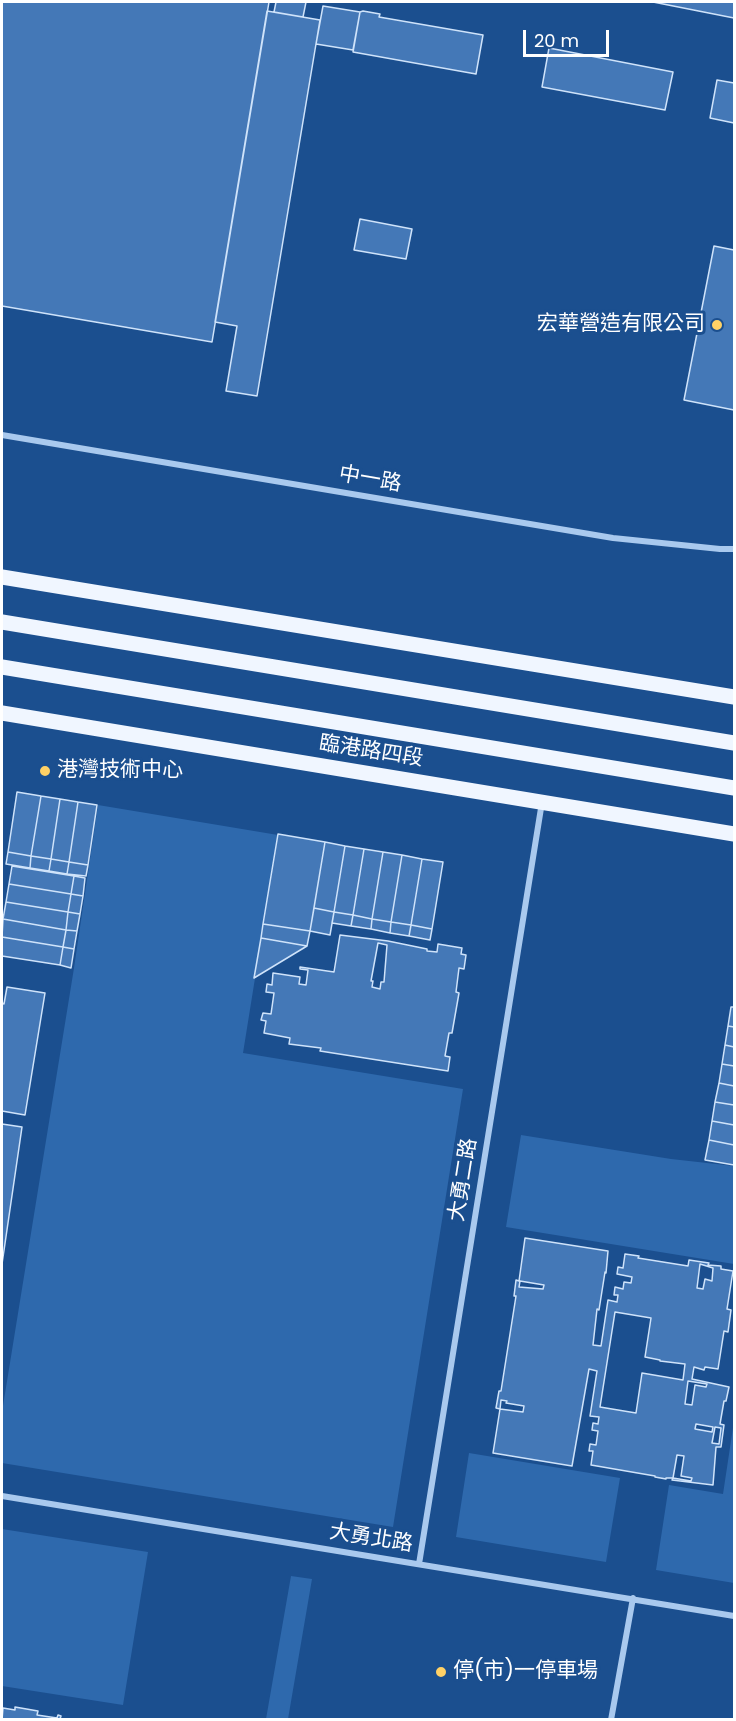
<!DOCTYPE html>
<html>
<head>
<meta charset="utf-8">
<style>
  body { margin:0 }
  #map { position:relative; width:736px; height:1721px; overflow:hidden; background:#1b4f8f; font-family:Poppins,sans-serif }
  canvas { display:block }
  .frame { position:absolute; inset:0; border:3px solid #fff; pointer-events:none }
  .scale { position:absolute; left:523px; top:30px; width:86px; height:27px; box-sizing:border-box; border:3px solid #fff; border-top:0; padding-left:8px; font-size:18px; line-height:21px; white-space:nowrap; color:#fff; -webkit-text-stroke:4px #1b4f8f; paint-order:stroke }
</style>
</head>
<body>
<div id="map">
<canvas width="736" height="1721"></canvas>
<div class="frame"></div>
<div class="scale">20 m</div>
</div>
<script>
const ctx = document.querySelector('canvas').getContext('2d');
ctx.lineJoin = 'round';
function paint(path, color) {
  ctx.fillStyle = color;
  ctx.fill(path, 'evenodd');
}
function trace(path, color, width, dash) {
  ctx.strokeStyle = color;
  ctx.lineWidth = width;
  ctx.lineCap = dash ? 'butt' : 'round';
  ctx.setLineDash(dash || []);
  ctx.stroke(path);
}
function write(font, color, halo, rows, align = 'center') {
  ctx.font = font + ' Poppins,"Noto Sans TC",sans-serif';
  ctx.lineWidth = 6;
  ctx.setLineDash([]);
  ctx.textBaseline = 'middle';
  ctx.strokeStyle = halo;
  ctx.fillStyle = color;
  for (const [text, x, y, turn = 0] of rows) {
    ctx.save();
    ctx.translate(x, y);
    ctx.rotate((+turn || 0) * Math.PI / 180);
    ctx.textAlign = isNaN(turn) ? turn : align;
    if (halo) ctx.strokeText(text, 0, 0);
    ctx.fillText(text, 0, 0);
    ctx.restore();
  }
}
paint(new Path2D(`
  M98,805L278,835L243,1053L463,1089L393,1527L2,1463V1412L74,968Z
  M521,1135L671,1159L734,1166V1264L506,1227Z
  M734,1421V1583L656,1570L669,1485L723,1494Z
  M469,1453L620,1478L606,1562L456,1537Z
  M2,1529L148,1552L123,1705L2,1686Z
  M291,1576L312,1579L288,1719H266Z`), '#2e69ad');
const building = new Path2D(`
  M2,2H269L212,342L2,306Z
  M276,2H306L303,17L274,12Z
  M653,2H734V18Z
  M323,6L360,12L353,50L316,44Z
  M267,11L320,20L257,396L226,391L237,326L215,322Z
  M363,11L380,14L379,17L483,35L476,74L353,52L360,12Z
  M549,48L673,72L665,110L542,87Z
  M717,80L734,83V123L710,118Z
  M360,219L412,229L406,259L354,250Z
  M714,246L734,250V410L684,400Z
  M17,792L41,796L31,856L8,852Z
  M41,796L60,799L51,859L31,856Z
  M60,799L78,802L69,862L51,859Z
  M78,802L97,805L88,865L69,862Z
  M278,834L325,842L310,931L263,924Z
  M325,842L345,846L334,912L314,908Z
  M345,846L364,849L353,915L334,912Z
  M364,849L383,852L372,919L353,915Z
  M8,852L31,856L30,868L6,864Z
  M383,852L402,855L391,922L372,919Z
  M402,855L422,859L411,925L391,922Z
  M31,856L51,859L49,871L30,868Z
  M51,859L69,862L67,874L49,871Z
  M422,859L443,862L432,929L411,925Z
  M69,862L88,865L86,876L67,874Z
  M12,866L74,876L71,894L9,884Z
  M74,876L85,878L83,896L71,894Z
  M9,884L71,894L68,912L6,902Z
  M71,894L83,896L80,914L68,912Z
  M6,902L68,912L66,930L3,919Z
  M314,908L334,912L330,935L310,931Z
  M68,912L80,914L77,931L66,930Z
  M334,912L353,915L351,926L332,923Z
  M353,915L372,919L371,929L351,926Z
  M3,919L66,930L63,947L2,937Z
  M372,919L391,922L390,933L371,929Z
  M391,922L411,925L409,936L390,933Z
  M263,924L310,931L307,946L261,938Z
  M411,925L432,929L430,940L409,936Z
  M66,930L77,931L74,949L63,947Z
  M340,935L388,941L427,949V951L437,952L438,944L462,948L461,954L466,955L464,969L459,968L456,992L459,993L452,1033H449L445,1056L450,1057L448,1071L320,1051L321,1048L289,1044L290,1038L264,1033L266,1021L261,1020L263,1013L271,1014L274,993L266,992L267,984L272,985L273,973L300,977L299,984L306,985L308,970L300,969V967L334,972ZM378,943L387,945L384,982H381L380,989L372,987L373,981H371Z
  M2,937L63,947L60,965L2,956Z
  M261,938L307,946L254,978Z
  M63,947L74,949L71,968L60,965Z
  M7,987L45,993L25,1115L2,1111V1003L4,1004Z
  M731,1007H734V1027L728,1026Z
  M728,1026L734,1027V1047L725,1045Z
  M725,1045L734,1047V1066L722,1064Z
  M722,1064L734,1066V1086L719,1083Z
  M719,1083L734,1086V1105L715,1102Z
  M715,1102L734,1105V1125L712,1121Z
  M712,1121L734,1125V1145L709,1140Z
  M2,1124L22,1127L2,1264Z
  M709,1140L734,1145V1165L705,1160Z
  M525,1238L608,1251L606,1273L605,1272L599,1310L597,1309L593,1345L601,1346L608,1300L617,1302L618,1295H614L615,1287L623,1289L624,1282L631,1283L632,1277L617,1274L618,1267L623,1268L625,1254L639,1256L638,1258L688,1266L689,1260L709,1263L708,1265L721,1266V1269L733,1271L727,1309L731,1310L728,1332L724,1331L718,1369L705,1367L704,1370L694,1367L692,1379L729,1387L726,1401H724L720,1424L724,1425L721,1447H716L713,1485L672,1480L673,1478H666V1479L655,1477V1476L591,1465L593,1451H589L590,1444L596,1445L598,1431L592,1430L593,1423L598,1424L599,1417L590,1416L597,1371L589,1369L572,1466L493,1453L500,1409L496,1408L499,1391H501L516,1296H514L516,1280L519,1281ZM700,1264L713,1268L712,1281L705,1279L703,1289L697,1288ZM520,1281L544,1285L543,1289L519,1287ZM615,1312L651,1318L645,1357L660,1360V1361L685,1364L683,1380L642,1373L636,1413L600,1407ZM688,1381L707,1384L706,1387L695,1385L692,1405L685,1404ZM501,1400L507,1401L506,1403L524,1406L523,1412L500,1409ZM696,1424L713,1427L712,1432L695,1429ZM715,1427L721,1428L719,1444L712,1443ZM677,1455L684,1456L681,1476L692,1478L691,1481L673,1478Z
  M15,1707L38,1711L37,1715L57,1718L58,1715L61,1716L60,1719L65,1720H2L3,1708L15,1710Z`);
paint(building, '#4478b7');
trace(building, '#cfe3fa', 1.5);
trace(new Path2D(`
  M2,435L613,538L720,549H734
  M2,1496L734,1616
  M419,1564L542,802
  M611,1720L633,1598`), '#a9c9ee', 6);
trace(new Path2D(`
  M2,577L734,697
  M2,622L734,743
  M2,667L734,788
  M2,713L734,834`), '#f0f6ff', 15);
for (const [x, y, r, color] of [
  [717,325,6,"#ffd166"],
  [45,771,6,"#ffd166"],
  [441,1672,6,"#ffd166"]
]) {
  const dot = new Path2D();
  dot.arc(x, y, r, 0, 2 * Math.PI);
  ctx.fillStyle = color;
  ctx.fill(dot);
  trace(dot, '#1b4f8f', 2);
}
write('21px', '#fff', '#1b4f8f', [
  ["宏華營造有限公司",705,325,"right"],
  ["港灣技術中心",57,771],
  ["停(市)一停車場",453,1672]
], 'left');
write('21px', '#fff', '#1b4f8f', [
  ["中一路",370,480,10],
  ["臨港路四段",371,752,9],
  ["大勇二路",464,1180,-81],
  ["大勇北路",371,1539,9]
]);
</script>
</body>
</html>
